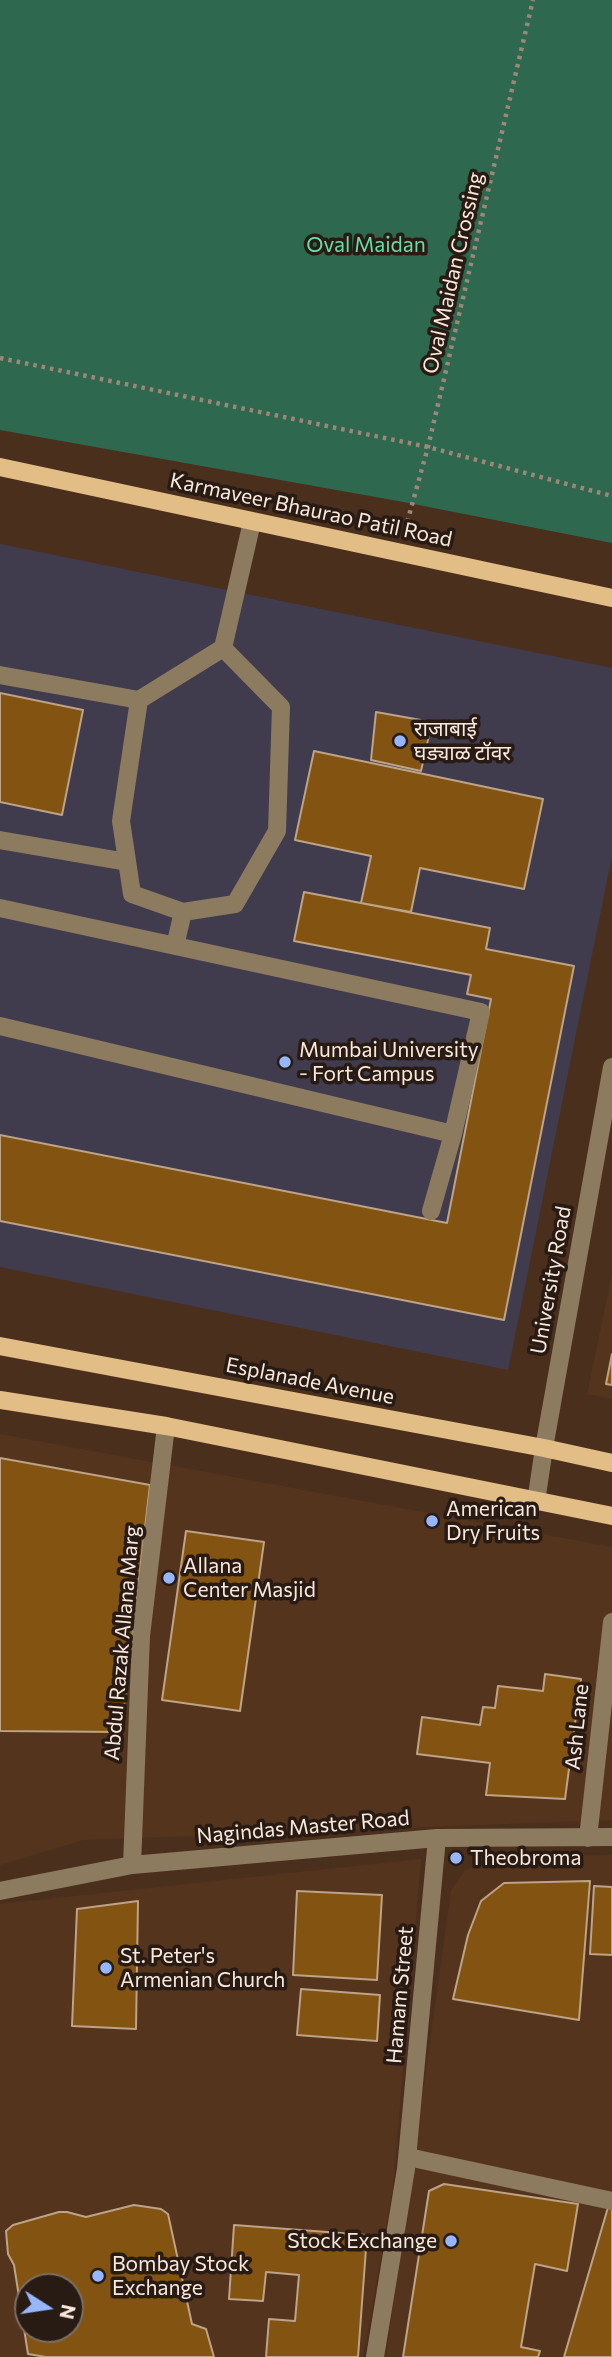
<!DOCTYPE html>
<html>
<head>
<meta charset="utf-8">
<style>
  body { margin:0 }
  #map { position:relative; width:612px; height:2357px; overflow:hidden; background:#4b2f1d; font-family:Commissioner,sans-serif }
  canvas { display:block }
  .north { position:absolute; left:14px; top:2273px; width:70px; height:70px; box-sizing:border-box; background:#281b13; border:2px solid #7c6d64; border-radius:50%; rotate:102deg; font-size:19px; font-weight:700; line-height:28px; text-align:center; color:#fbe8dd }
  .north::after { content:''; display:block; margin:auto; width:24px; height:32px; background:#96b6fd; clip-path:polygon(50% 0,100% 100%,50% 72%,0 100%) }
</style>
</head>
<body>
<div id="map">
<canvas width="612" height="2357"></canvas>
<div class="north">N</div>
</div>
<script>
const ctx = document.querySelector('canvas').getContext('2d');
ctx.lineJoin = 'round';
function paint(path, color) {
  ctx.fillStyle = color;
  ctx.fill(path, 'evenodd');
}
function trace(path, color, width, dash) {
  ctx.strokeStyle = color;
  ctx.lineWidth = width;
  ctx.lineCap = dash ? 'butt' : 'round';
  ctx.setLineDash(dash || []);
  ctx.stroke(path);
}
function write(font, color, halo, rows, align = 'center') {
  ctx.font = font + ' Commissioner,"Noto Sans Devanagari",sans-serif';
  ctx.lineWidth = 7;
  ctx.setLineDash([]);
  ctx.textBaseline = 'middle';
  ctx.strokeStyle = halo;
  ctx.fillStyle = color;
  for (const [text, x, y, turn = 0] of rows) {
    ctx.save();
    ctx.translate(x, y);
    ctx.rotate((+turn || 0) * Math.PI / 180);
    ctx.textAlign = isNaN(turn) ? turn : align;
    if (halo) ctx.strokeText(text, 0, 0);
    ctx.fillText(text, 0, 0);
    ctx.restore();
  }
}
paint(new Path2D(`
  M612,1274V1399L587,1394Z
  M0,1434L612,1547V1820L83,1840L0,1865Z
  M612,1855V2357H386L451,1891L465,1870L509,1856Z
  M421,1859L393,2188L363,2357H0V1904ZM28,2287H70V2329H28Z`), '#55341d');
paint(new Path2D(`
  M0,544L612,668V856L508,1370L0,1267Z`), '#403c4d');
paint(new Path2D(`
  M0,0H612V543L398,501L0,430Z`), '#2d684f');
const building = new Path2D(`
  M0,693L83,710L62,815L0,802Z
  M376,712L432,722L421,771L371,760Z
  M314,751L543,799L524,889L420,868L411,912L361,903L371,856L295,840Z
  M304,892L490,928L486,949L574,966L504,1320L0,1221V1135L447,1223L491,999L467,994L471,975L294,941Z
  M612,1354V1385L606,1384Z
  M0,1458L150,1485L121,1732L0,1731Z
  M186,1531L264,1542L240,1711L162,1700Z
  M545,1674L581,1679L565,1799L486,1795L490,1763L417,1754L422,1717L480,1725L483,1707L495,1708L498,1686L543,1691Z
  M590,1881L579,2020L453,1999L468,1935L481,1901L504,1883Z
  M594,1886L612,1887V1955L590,1954Z
  M297,1891L382,1895L377,1980L293,1975Z
  M138,1901L136,2029L72,2026L77,1909Z
  M301,1989L380,1995L377,2041L297,2035Z
  M444,2184L578,2204L567,2271L535,2264L521,2347L540,2351L538,2357H403L429,2191Z
  M609,2204L612,2205V2357H564Z
  M134,2205L161,2209L168,2214L192,2324L206,2329L214,2357H46L28,2354L14,2265L8,2254L6,2231L13,2225L59,2212H67L86,2217ZM28,2287H70V2329H28Z
  M234,2225L367,2235L358,2357H266L269,2319L295,2321L299,2275L266,2272L263,2301L229,2299Z`);
paint(building, '#825311');
trace(building, '#bda387', 2);
trace(new Path2D(`
  M0,358L428,447L612,496
  M405,530L428,447L533,0`), '#9e8678', 4.5, [3.5, 5]);
trace(new Path2D(`
  M223,648L139,700L121,821L132,894L183,912L235,904L277,831L281,707L223,648L252,522
  M0,675L139,700
  M0,840L127,862
  M0,908L481,1012L453,1134L431,1211
  M175,946L183,912
  M0,1026L453,1134
  M536,1502L544,1448L612,1067
  M588,1838L612,1622
  M132,1865L141,1636L166,1426
  M0,1891L132,1865L437,1838L612,1837
  M408,2157L612,2201
  M375,2357L406,2169L437,1838`), '#8d7b60', 18);
trace(new Path2D(`
  M0,467L612,598
  M0,1346L544,1448L612,1463
  M0,1400L166,1426L612,1516`), '#e2be86', 18);
for (const [x, y, r, color] of [
  [400,741,7,"#96b6fd"],
  [285,1062,7,"#96b6fd"],
  [432,1521,7,"#96b6fd"],
  [169,1578,7,"#96b6fd"],
  [456,1858,7,"#96b6fd"],
  [106,1968,7,"#96b6fd"],
  [451,2241,7,"#96b6fd"],
  [98,2276,7,"#96b6fd"]
]) {
  const dot = new Path2D();
  dot.arc(x, y, r, 0, 2 * Math.PI);
  ctx.fillStyle = color;
  ctx.fill(dot);
  trace(dot, '#281b13', 2.5);
}
write('21px', '#68dcab', '#281b13', [
  ["Oval Maidan",366,245]
]);
write('21px', '#fbe8dd', '#281b13', [
  ["Oval Maidan Crossing",453,273,-77],
  ["Karmaveer Bhaurao Patil Road",311,510,12],
  ["University Road",551,1280,-80],
  ["Esplanade Avenue",310,1381,11],
  ["Abdul Razak Allana Marg",122,1643,-85],
  ["Ash Lane",577,1727,-84],
  ["Nagindas Master Road",303,1827,-5],
  ["Hamam Street",400,1995,-85]
]);
write('21px', '#fbe8dd', '#281b13', [
  ["राजाबाई",414,729],
  ["घड्याळ टॉवर",414,753],
  ["Mumbai University",299,1050],
  ["- Fort Campus",299,1074],
  ["American",446,1509],
  ["Dry Fruits",446,1533],
  ["Allana",183,1566],
  ["Center Masjid",183,1590],
  ["Theobroma",470,1858],
  ["St. Peter's",120,1956],
  ["Armenian Church",120,1980],
  ["Stock Exchange",437,2241,"right"],
  ["Bombay Stock",112,2264],
  ["Exchange",112,2288]
], 'left');
</script>
</body>
</html>
